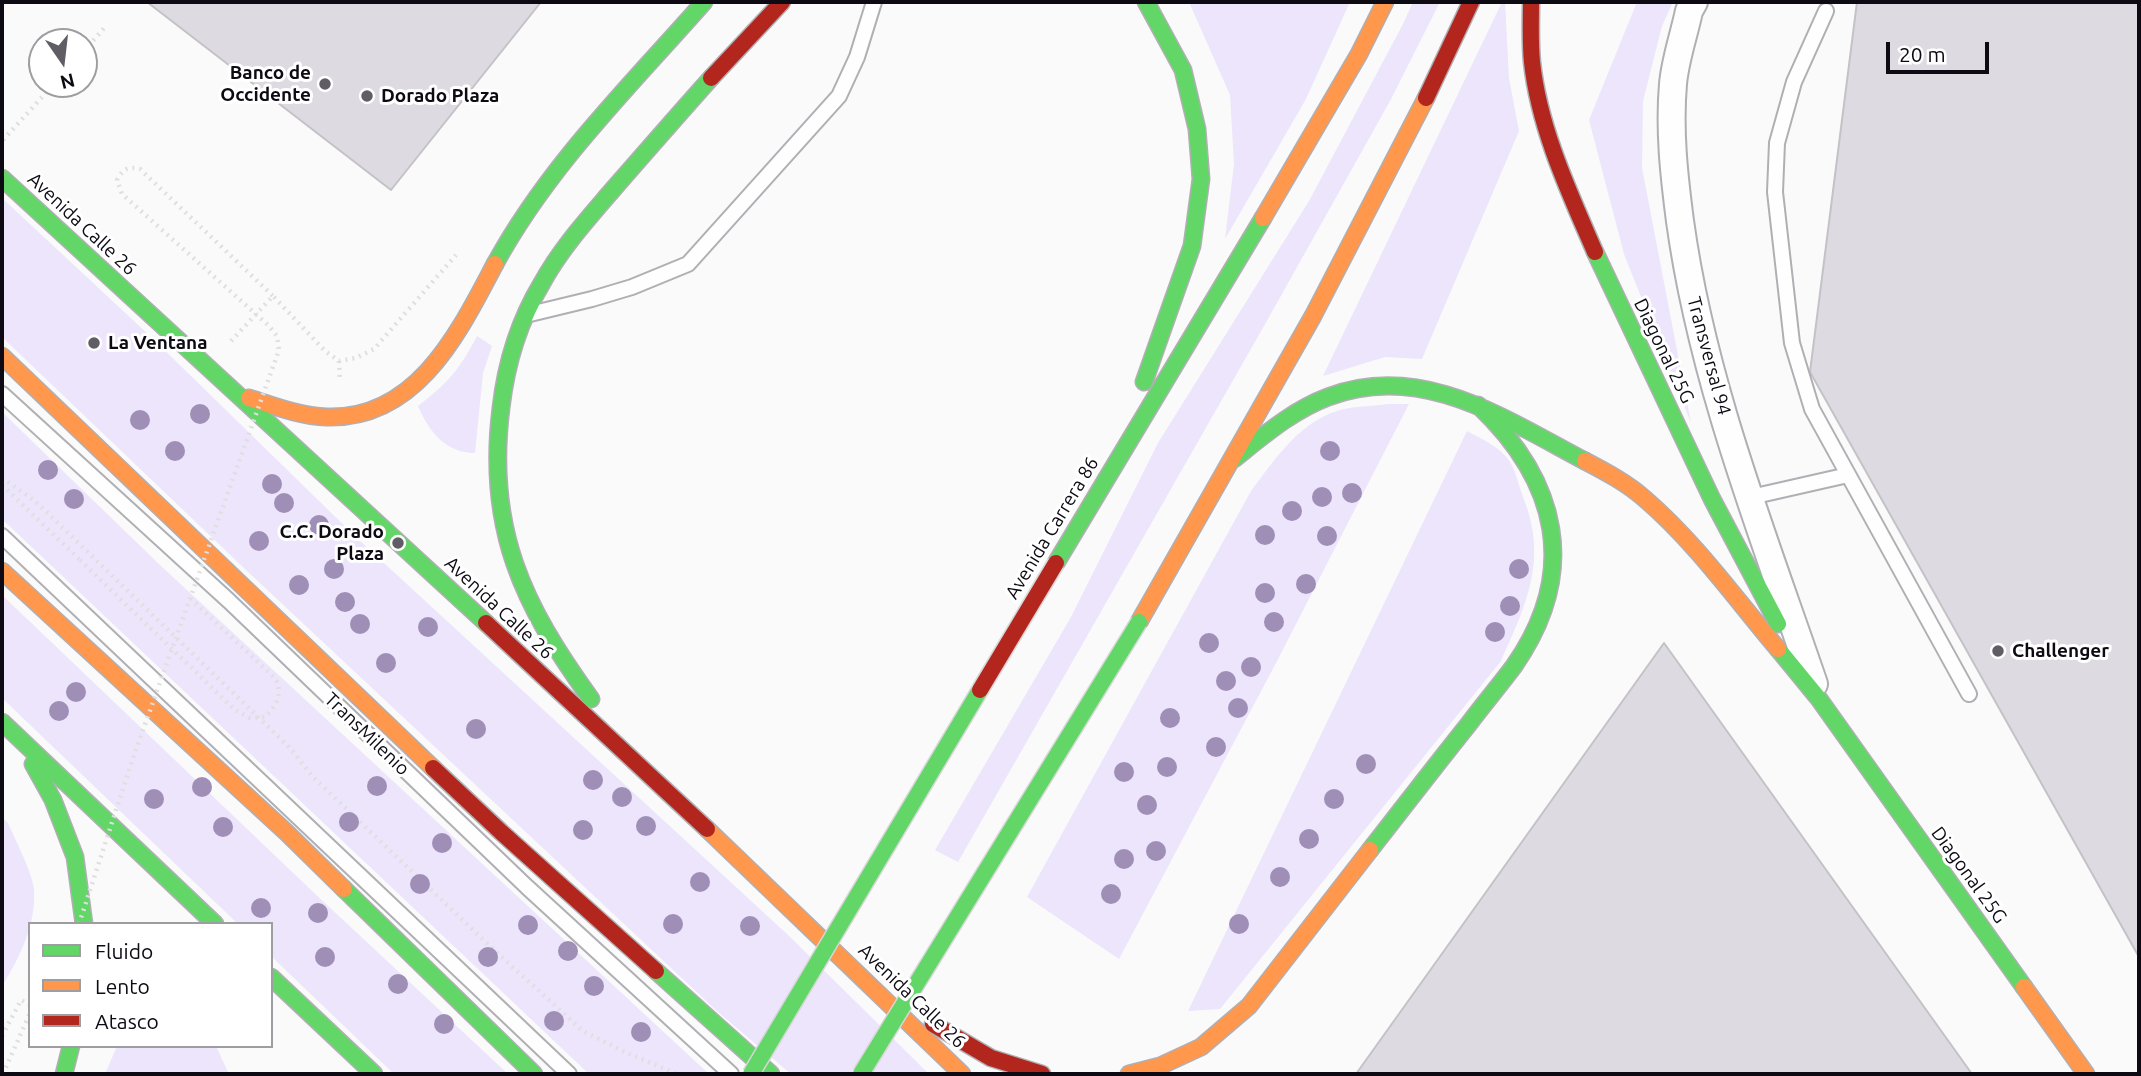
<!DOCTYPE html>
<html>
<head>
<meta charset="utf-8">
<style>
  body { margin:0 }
  #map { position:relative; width:2141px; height:1076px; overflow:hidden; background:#fafafa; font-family:Ubuntu,sans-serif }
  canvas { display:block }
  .frame { position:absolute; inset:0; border:4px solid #0d0a13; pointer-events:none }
  .legend { position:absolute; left:28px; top:922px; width:245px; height:126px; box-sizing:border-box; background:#fff; border:2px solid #9e9da1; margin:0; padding:9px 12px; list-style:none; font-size:21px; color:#0d0a13 }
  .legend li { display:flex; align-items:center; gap:14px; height:35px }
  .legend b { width:35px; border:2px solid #9e9da1 }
  .north { position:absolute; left:28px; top:28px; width:70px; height:70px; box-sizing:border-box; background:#fff; border:2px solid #9e9da1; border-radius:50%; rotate:166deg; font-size:19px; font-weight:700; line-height:28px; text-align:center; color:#0d0a13 }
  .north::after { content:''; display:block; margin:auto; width:24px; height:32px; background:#605e64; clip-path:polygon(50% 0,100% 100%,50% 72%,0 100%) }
  .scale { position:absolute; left:1886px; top:42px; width:103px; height:32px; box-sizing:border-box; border:4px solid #0d0a13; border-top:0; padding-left:9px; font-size:21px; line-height:24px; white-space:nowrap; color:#0d0a13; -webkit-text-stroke:5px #fff; paint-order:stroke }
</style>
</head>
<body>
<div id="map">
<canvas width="2141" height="1076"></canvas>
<div class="frame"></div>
<ul class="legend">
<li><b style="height:9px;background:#63d668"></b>Fluido</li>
<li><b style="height:9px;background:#ff974d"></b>Lento</li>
<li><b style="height:9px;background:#b3261e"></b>Atasco</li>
</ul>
<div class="north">N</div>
<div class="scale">20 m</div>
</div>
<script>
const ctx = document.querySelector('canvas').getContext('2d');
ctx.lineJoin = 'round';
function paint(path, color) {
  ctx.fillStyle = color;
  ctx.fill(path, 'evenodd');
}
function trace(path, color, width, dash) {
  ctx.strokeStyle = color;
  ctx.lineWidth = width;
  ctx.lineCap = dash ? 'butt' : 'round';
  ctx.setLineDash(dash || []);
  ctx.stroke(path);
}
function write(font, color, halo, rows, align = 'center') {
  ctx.font = font + ' Ubuntu,sans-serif';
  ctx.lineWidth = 6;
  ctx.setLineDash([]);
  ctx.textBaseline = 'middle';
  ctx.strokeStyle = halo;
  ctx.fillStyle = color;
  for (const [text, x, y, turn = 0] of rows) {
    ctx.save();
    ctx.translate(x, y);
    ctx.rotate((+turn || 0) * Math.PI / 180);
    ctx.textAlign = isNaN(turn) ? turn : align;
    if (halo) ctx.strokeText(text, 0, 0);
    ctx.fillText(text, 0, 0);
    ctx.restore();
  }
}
paint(new Path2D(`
  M1189,2H1350L1306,99L1225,239L1234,164L1230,95Z
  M1413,2H1440L1390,101L1264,326L958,862L935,850L1071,617L1158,443L1309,201L1403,24Z
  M1502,2H1505L1509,78L1519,131L1422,359L1385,357L1323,376Z
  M1637,2H1673L1662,26L1643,101L1642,168L1691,423L1624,254L1589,120Z
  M2,198L149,335L359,540L787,934L929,1074H791L718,1012L246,570L2,337Z
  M477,336L492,346L483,373L475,453C446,453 429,432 418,406C448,383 460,369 477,336Z
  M1388,404H1409L1276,663L1119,959L1027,897L1251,491C1276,458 1301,419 1344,409C1358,406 1374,406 1388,404Z
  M2,412L160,565L709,1074H589L2,519Z
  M1467,431C1481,439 1501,447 1510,462C1516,472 1519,486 1523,497C1548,559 1527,603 1501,661L1220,1009L1188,1011Z
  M2,595L310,889L508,1074H394L271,956V924H238L2,698Z
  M2,817L8,823C15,839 33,874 34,890C36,925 20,957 2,986Z
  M117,1046H216L228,1072L215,1074H105Z`), '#ece5fc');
const building = new Path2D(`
  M147,2H541L391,190Z
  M1857,2H2139V957L1810,372Z
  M1664,643L1972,1074H1356Z`);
paint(building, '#dddbe1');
trace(building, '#c4c2c7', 2);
const lane = new Path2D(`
  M1826,11L1794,82L1777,143L1775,192L1792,343L1812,409L1969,694
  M530,314L592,299L632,287L688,264L839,96L857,57L874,2
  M2,394L229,601L527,887L731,1074
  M1751,497L1848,475
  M2,536L569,1074`);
const street = new Path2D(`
  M1694,2L1689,11C1684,35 1675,60 1673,84C1669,130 1674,175 1680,221C1702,381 1762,532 1814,684`);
const fast = new Path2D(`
  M2,178L486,623
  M1595,252L1712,499L1778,624
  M495,264C549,165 630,86 704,2
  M1144,382L1192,246L1201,179L1197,129L1183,70L1146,2
  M1234,459C1263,436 1293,410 1328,397C1421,361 1505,419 1585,461
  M1056,563L1263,218
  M1778,649L1819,699L2024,987
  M591,699C522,604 486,528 501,408C506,364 519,321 542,283C560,250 585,222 609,194C643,155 677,116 711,78
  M2,722L215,924
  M33,764L53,800L75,857L84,924
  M1370,850C1403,808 1435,766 1468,725C1483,705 1499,686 1514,666C1580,571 1558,481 1478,405
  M344,889L534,1074
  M656,971L771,1074
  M271,977L374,1074
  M64,1074L71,1046`);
const slow = new Path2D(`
  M1263,218L1359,54L1385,2
  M2,356L433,768
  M249,398C274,406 300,416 327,417C417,420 459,332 495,264
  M1585,461C1606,472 1627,483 1645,499C1695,542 1735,598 1778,649
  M2,571L286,832L344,889
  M1139,622L1313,316L1426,98
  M707,829L962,1074
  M2024,987L2086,1074
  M1129,1074L1160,1066L1201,1047L1249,1006L1370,850`);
const jam = new Path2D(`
  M1531,2C1531,22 1530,42 1532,62C1539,128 1569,192 1595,252
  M711,78L782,2
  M1426,98L1471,2
  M486,623L707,829
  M433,768L501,832L656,971
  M933,1024L991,1058L1042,1074`);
trace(lane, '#b0afb4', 18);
trace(street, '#b0afb4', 30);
trace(fast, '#b0afb4', 19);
trace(slow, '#b0afb4', 19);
trace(jam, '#b0afb4', 19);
trace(new Path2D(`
  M84,51L106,26
  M3,140L54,84
  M231,341L273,296L325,351L339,361L356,358L374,349L456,255
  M339,361L340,380
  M2,478L35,501L290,748L313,777L493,949L583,1031L627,1053L677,1074
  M2,485L80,560
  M2,1036L21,1000L30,1005
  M3,1074L30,1013`), '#e0dfe0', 4.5, [2, 5]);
trace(lane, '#fefefe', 14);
trace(street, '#fefefe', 26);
trace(fast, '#63d668', 16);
trace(slow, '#ff974d', 16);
trace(jam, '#b3261e', 16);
const fastBridge = new Path2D(`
  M751,1074L980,690
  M861,1074L1139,622`);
const jamBridge = new Path2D(`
  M980,690L1056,563`);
trace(fastBridge, '#d7d6d8', 19, []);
trace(jamBridge, '#d7d6d8', 19, []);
trace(new Path2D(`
  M80,560L235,710L250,718L265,717C278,703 282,696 276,679L191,599
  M79,924L133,758L279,350L277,336L268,325L122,194L117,180C123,169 128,166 140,169L273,296`), '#e0dfe0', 4.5, [2, 5]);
trace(fastBridge, '#63d668', 16);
trace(jamBridge, '#b3261e', 16);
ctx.fillStyle = '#9f8fb7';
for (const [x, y] of [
  [200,414],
  [140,420],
  [175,451],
  [1330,451],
  [48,470],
  [272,484],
  [1352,493],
  [1322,497],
  [74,499],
  [284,503],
  [1292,511],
  [319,525],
  [1265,535],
  [1327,536],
  [259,541],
  [334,569],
  [1519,569],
  [1306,584],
  [299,585],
  [1265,593],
  [345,602],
  [1510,606],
  [1274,622],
  [360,624],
  [428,627],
  [1495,632],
  [1209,643],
  [386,663],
  [1251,667],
  [1226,681],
  [76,692],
  [1238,708],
  [59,711],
  [1170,718],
  [476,729],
  [1216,747],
  [1366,764],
  [1167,767],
  [1124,772],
  [593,780],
  [377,786],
  [202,787],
  [622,797],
  [154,799],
  [1334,799],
  [1147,805],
  [349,822],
  [646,826],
  [223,827],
  [583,830],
  [1309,839],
  [442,843],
  [1156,851],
  [1124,859],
  [1280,877],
  [700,882],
  [420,884],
  [1111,894],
  [261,908],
  [318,913],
  [673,924],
  [1239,924],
  [528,925],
  [750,926],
  [568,951],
  [325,957],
  [488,957],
  [398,984],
  [594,986],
  [554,1021],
  [444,1024],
  [641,1032]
]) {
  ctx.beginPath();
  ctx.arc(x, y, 10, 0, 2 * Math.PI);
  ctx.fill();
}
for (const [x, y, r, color] of [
  [325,84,7,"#605e64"],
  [367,96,7,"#605e64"],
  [94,343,7,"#605e64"],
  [398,543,7,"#605e64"],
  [1998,651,7,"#605e64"]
]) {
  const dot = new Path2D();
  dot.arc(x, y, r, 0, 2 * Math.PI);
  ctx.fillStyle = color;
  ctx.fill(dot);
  trace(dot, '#fff', 2.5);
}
write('bold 19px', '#0d0a13', '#fff', [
  ["Banco de",311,73,"right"],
  ["Occidente",311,95,"right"],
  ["Dorado Plaza",381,96],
  ["La Ventana",108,343],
  ["C.C. Dorado",384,532,"right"],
  ["Plaza",384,554,"right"],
  ["Challenger",2012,651]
], 'left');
write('19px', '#0d0a13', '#fff', [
  ["Avenida Calle 26",82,224,43],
  ["Diagonal 25G",1664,351,64],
  ["Transversal 94",1709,356,75],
  ["Avenida Carrera 86",1052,528,-59],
  ["Avenida Calle 26",499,608,43],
  ["TransMilenio",367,734,44],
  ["Diagonal 25G",1969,875,54],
  ["Avenida Calle 26",912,996,44]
]);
</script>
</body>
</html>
